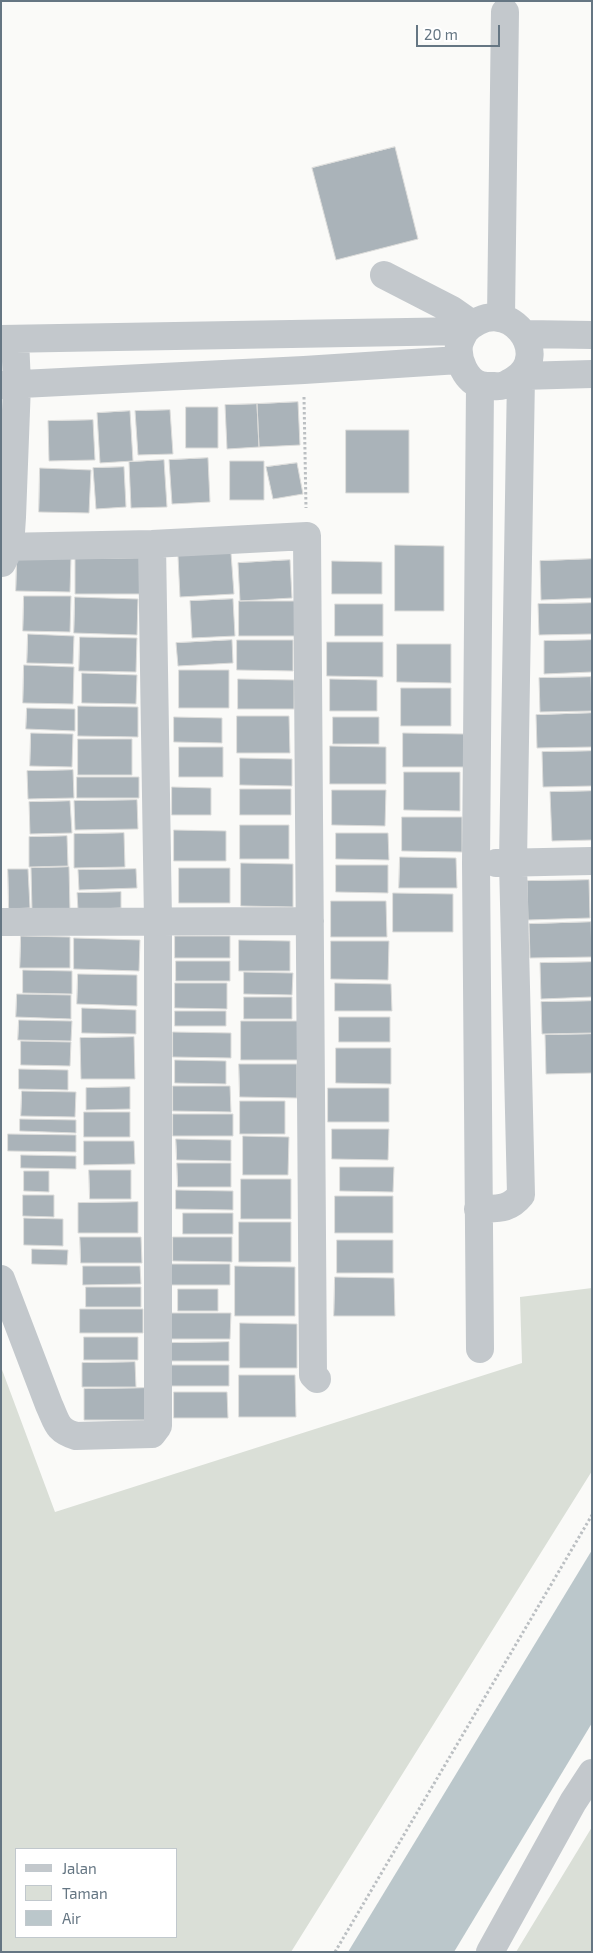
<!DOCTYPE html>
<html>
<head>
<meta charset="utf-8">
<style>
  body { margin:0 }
  #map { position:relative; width:593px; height:1953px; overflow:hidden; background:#fafaf8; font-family:"Exo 2",sans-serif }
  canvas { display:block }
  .frame { position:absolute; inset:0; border:2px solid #657683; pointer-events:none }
  .legend { position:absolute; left:15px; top:1848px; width:162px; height:90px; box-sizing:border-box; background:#fff; border:1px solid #c1c8cd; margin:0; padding:6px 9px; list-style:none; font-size:15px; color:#657683 }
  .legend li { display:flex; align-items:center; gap:10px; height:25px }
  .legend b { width:25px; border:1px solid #c1c8cd }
  .scale { position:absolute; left:416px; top:25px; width:84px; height:22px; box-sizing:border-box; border:2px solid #657683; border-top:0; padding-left:6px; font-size:15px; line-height:18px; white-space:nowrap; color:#657683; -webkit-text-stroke:4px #fff; paint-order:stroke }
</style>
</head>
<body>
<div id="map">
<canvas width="593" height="1953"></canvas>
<div class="frame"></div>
<ul class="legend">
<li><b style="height:6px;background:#c3c8cc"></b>Jalan</li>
<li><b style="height:14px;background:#dadfd7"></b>Taman</li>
<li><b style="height:14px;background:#bbc7cb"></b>Air</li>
</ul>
<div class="scale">20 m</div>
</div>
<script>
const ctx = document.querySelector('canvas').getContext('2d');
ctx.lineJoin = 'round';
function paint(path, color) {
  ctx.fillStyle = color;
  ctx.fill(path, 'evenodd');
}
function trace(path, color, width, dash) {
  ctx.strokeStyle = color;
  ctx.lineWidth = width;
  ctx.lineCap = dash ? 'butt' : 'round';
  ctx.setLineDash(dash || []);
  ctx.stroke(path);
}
paint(new Path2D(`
  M592,1288V1471L291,1952H1V1367L55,1512L522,1363L520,1297ZM16,1849H176V1937H16Z
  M592,1827V1952H516Z`), '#dadfd7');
paint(new Path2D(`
  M592,1550V1723L454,1952H348Z`), '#bbc7cb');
const building = new Path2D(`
  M395,147L418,239L336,260L312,168Z
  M298,402L300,445L259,447L257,404Z
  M257,404L259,447L227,449L225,405Z
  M186,407H218V448H186Z
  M170,410L173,454L138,455L135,411Z
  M130,411L133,461L100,463L97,413Z
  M93,420L95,460L49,461L48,421Z
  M346,430H409V493H346Z
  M208,458L210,502L172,504L169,460Z
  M164,460L167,507L131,508L129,462Z
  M230,461H264V500H230Z
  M297,463L303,494L273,499L266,467Z
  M124,467L126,507L96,509L93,468Z
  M40,468L91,470L89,513L39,512Z
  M395,545L444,546V611H395Z
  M231,553L234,594L180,597L178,556Z
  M17,557L71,558L70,592L16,591Z
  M144,558V594H75V559Z
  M592,559V598L541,600L540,561Z
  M290,560L292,598L240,601L238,563Z
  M332,561L382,562V594H332Z
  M24,596H71L70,632L23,631Z
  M75,597L138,599L137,635L74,633Z
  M233,599L235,636L192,638L190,601Z
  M239,601H295V636H239Z
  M592,603V634L539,635L538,604Z
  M335,604H383V636H335Z
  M28,634L74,636L73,664L27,663Z
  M80,637L137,638L136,672L79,671Z
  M232,640L233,663L178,666L176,643Z
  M237,640H293V671L237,670Z
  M592,640V672L544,674V641Z
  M327,642H383V677L327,676Z
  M397,644H451V683L397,682Z
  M24,665L74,667L73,704L23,703Z
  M179,670H229V708H179Z
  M82,673L137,675L136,704L82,703Z
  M591,677L592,711L540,712L539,678Z
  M238,679L294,680V709H238Z
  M330,679L377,680V711H330Z
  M401,688H451V726H401Z
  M78,706L138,707V737L78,736Z
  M27,708L75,709V731L26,729Z
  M592,713V747L537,748L536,715Z
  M237,716H289L290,753H237Z
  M174,717L222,718V743L174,742Z
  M333,717H379V744H333Z
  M31,733L73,734L72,767L30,766Z
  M403,733L464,734V767H403Z
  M78,739H132V775H78Z
  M330,746L386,747V784H330Z
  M179,747H223V777H179Z
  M592,751V786L543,787L542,752Z
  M240,758L292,759V786L240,785Z
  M73,770L74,798L28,799L27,771Z
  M404,772H460V811L404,810Z
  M77,777H139V798H77Z
  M172,787L211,788V815H172Z
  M240,789H291V815H240Z
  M332,790H386L385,826L332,825Z
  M592,791V840L552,841L550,792Z
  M137,800L138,829L75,830L74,801Z
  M70,801L72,833L30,834L29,802Z
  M402,817H462V852L402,851Z
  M240,825H289V859H240Z
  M174,830L226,831V861H174Z
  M124,833L125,867L74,868V834Z
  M336,833H388L389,860L336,859Z
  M67,836L68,866L29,867V837Z
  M400,857L456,858L457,888H399Z
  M241,863L293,864V907L241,906Z
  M336,865H388V893L336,892Z
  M69,867L70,910L32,911L31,868Z
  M179,868H230V903H179Z
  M8,869H28L30,908L9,909Z
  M136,869L137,888L79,890L78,870Z
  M589,880L590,918L528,920L527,881Z
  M121,892V908L78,910L77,893Z
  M393,893L453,894V932H393Z
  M331,901H386L387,937H331Z
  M591,922L592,957L530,958L529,924Z
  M21,936L70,937V968H20Z
  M175,936H230V958H175Z
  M74,938L140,940L139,971L74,969Z
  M239,940L290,941V971H239Z
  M331,941H389L388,980L331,979Z
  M176,961H230V981H176Z
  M592,962V997L541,999L540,963Z
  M23,970L72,971V994L23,993Z
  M244,972L293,973L292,995L244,994Z
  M78,974L137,975V1006L77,1004Z
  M175,983H227V1009L175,1008Z
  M335,983L391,984L392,1011H335Z
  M17,994L71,995V1019L16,1017Z
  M244,997H292V1019H244Z
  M592,1001V1033L542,1034L541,1002Z
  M82,1008L136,1010V1034L82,1033Z
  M175,1011H226V1026H175Z
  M339,1017H390V1042H339Z
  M19,1020L72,1021L71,1041L18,1040Z
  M241,1021H299V1060H241Z
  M173,1032L231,1033V1058L173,1057Z
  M592,1034V1073L546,1074L545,1035Z
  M134,1037L135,1079H81L80,1038Z
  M21,1041L71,1042L70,1066L21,1065Z
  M336,1048H391V1084L336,1083Z
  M175,1060L226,1061V1084L175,1083Z
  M239,1064H297V1098L240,1097Z
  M19,1069L68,1070V1090L19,1089Z
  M173,1086H230L231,1112L173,1111Z
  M130,1087V1109L86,1110V1088Z
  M328,1088H389V1122H328Z
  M22,1091L76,1092L75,1117L21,1116Z
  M240,1101H285V1134H240Z
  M84,1112H130V1137H84Z
  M173,1114H233V1136H173Z
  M20,1119L76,1120V1133L20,1131Z
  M332,1129H389L388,1160L332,1159Z
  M8,1134L76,1135V1152L8,1151Z
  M243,1136L289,1137L288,1175H243Z
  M176,1139L231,1140V1161L177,1160Z
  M84,1141H134L135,1164L84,1165Z
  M21,1155L76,1156V1169L21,1168Z
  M177,1163H231V1187H178Z
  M340,1167H394L393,1192L340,1191Z
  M89,1170H131V1199H90Z
  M24,1171H49V1192L24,1191Z
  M241,1179H291V1219H241Z
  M176,1190L233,1191V1210L176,1209Z
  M23,1195H54V1217L23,1216Z
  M335,1196H393V1233H335Z
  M138,1202V1233H78V1203Z
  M183,1213H233V1234H183Z
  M24,1218L63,1219V1246L24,1245Z
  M239,1222H291V1262H239Z
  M80,1237H141L142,1263H81Z
  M173,1237H232V1262L173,1261Z
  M337,1240H393V1273H337Z
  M32,1249L68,1250L67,1265L32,1264Z
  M169,1264H230V1285H168Z
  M83,1266H140L141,1284L83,1285Z
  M235,1266L295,1267V1316H235Z
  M335,1277L394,1278L395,1316H334Z
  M86,1287H141V1307H86Z
  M178,1289H218V1311H178Z
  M80,1309H143V1333H80Z
  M169,1313H231L230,1339H169Z
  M240,1323L297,1324V1368H240Z
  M84,1337H138V1360H84Z
  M229,1342V1361H170V1343Z
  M135,1362L136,1387H82V1363Z
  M169,1365H229V1386H169Z
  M239,1375H295L296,1417H239Z
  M145,1388V1420H84V1389Z
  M174,1392H227L228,1418H174Z`);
paint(building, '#aab3b9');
trace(building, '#dcdcda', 1);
trace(new Path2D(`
  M304,397L306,508
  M335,1952L592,1515`), '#bbbfc2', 3, [2.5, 2.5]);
trace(new Path2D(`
  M384,275L452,310L472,324
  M501,317L505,12
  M525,334L592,335
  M1,339L465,331C507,289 555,355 514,380C506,385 502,387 493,386C489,386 485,386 481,385C466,381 457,360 459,345C460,340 463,335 465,331
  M1,385L304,370L459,360
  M1,547L152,544L307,536L313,1375L317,1379
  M2,563L10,547L12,517L17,384L15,339
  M496,863L592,861
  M1,922L310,921
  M478,1209C497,1208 508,1211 521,1195L513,862L521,376L592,374
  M1,1279L49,1405C57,1422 56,1430 76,1436L152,1434L158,1426V921L152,544
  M480,1349L476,863L480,385
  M490,1952L573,1802L592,1773`), '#c3c8cc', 28);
</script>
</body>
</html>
